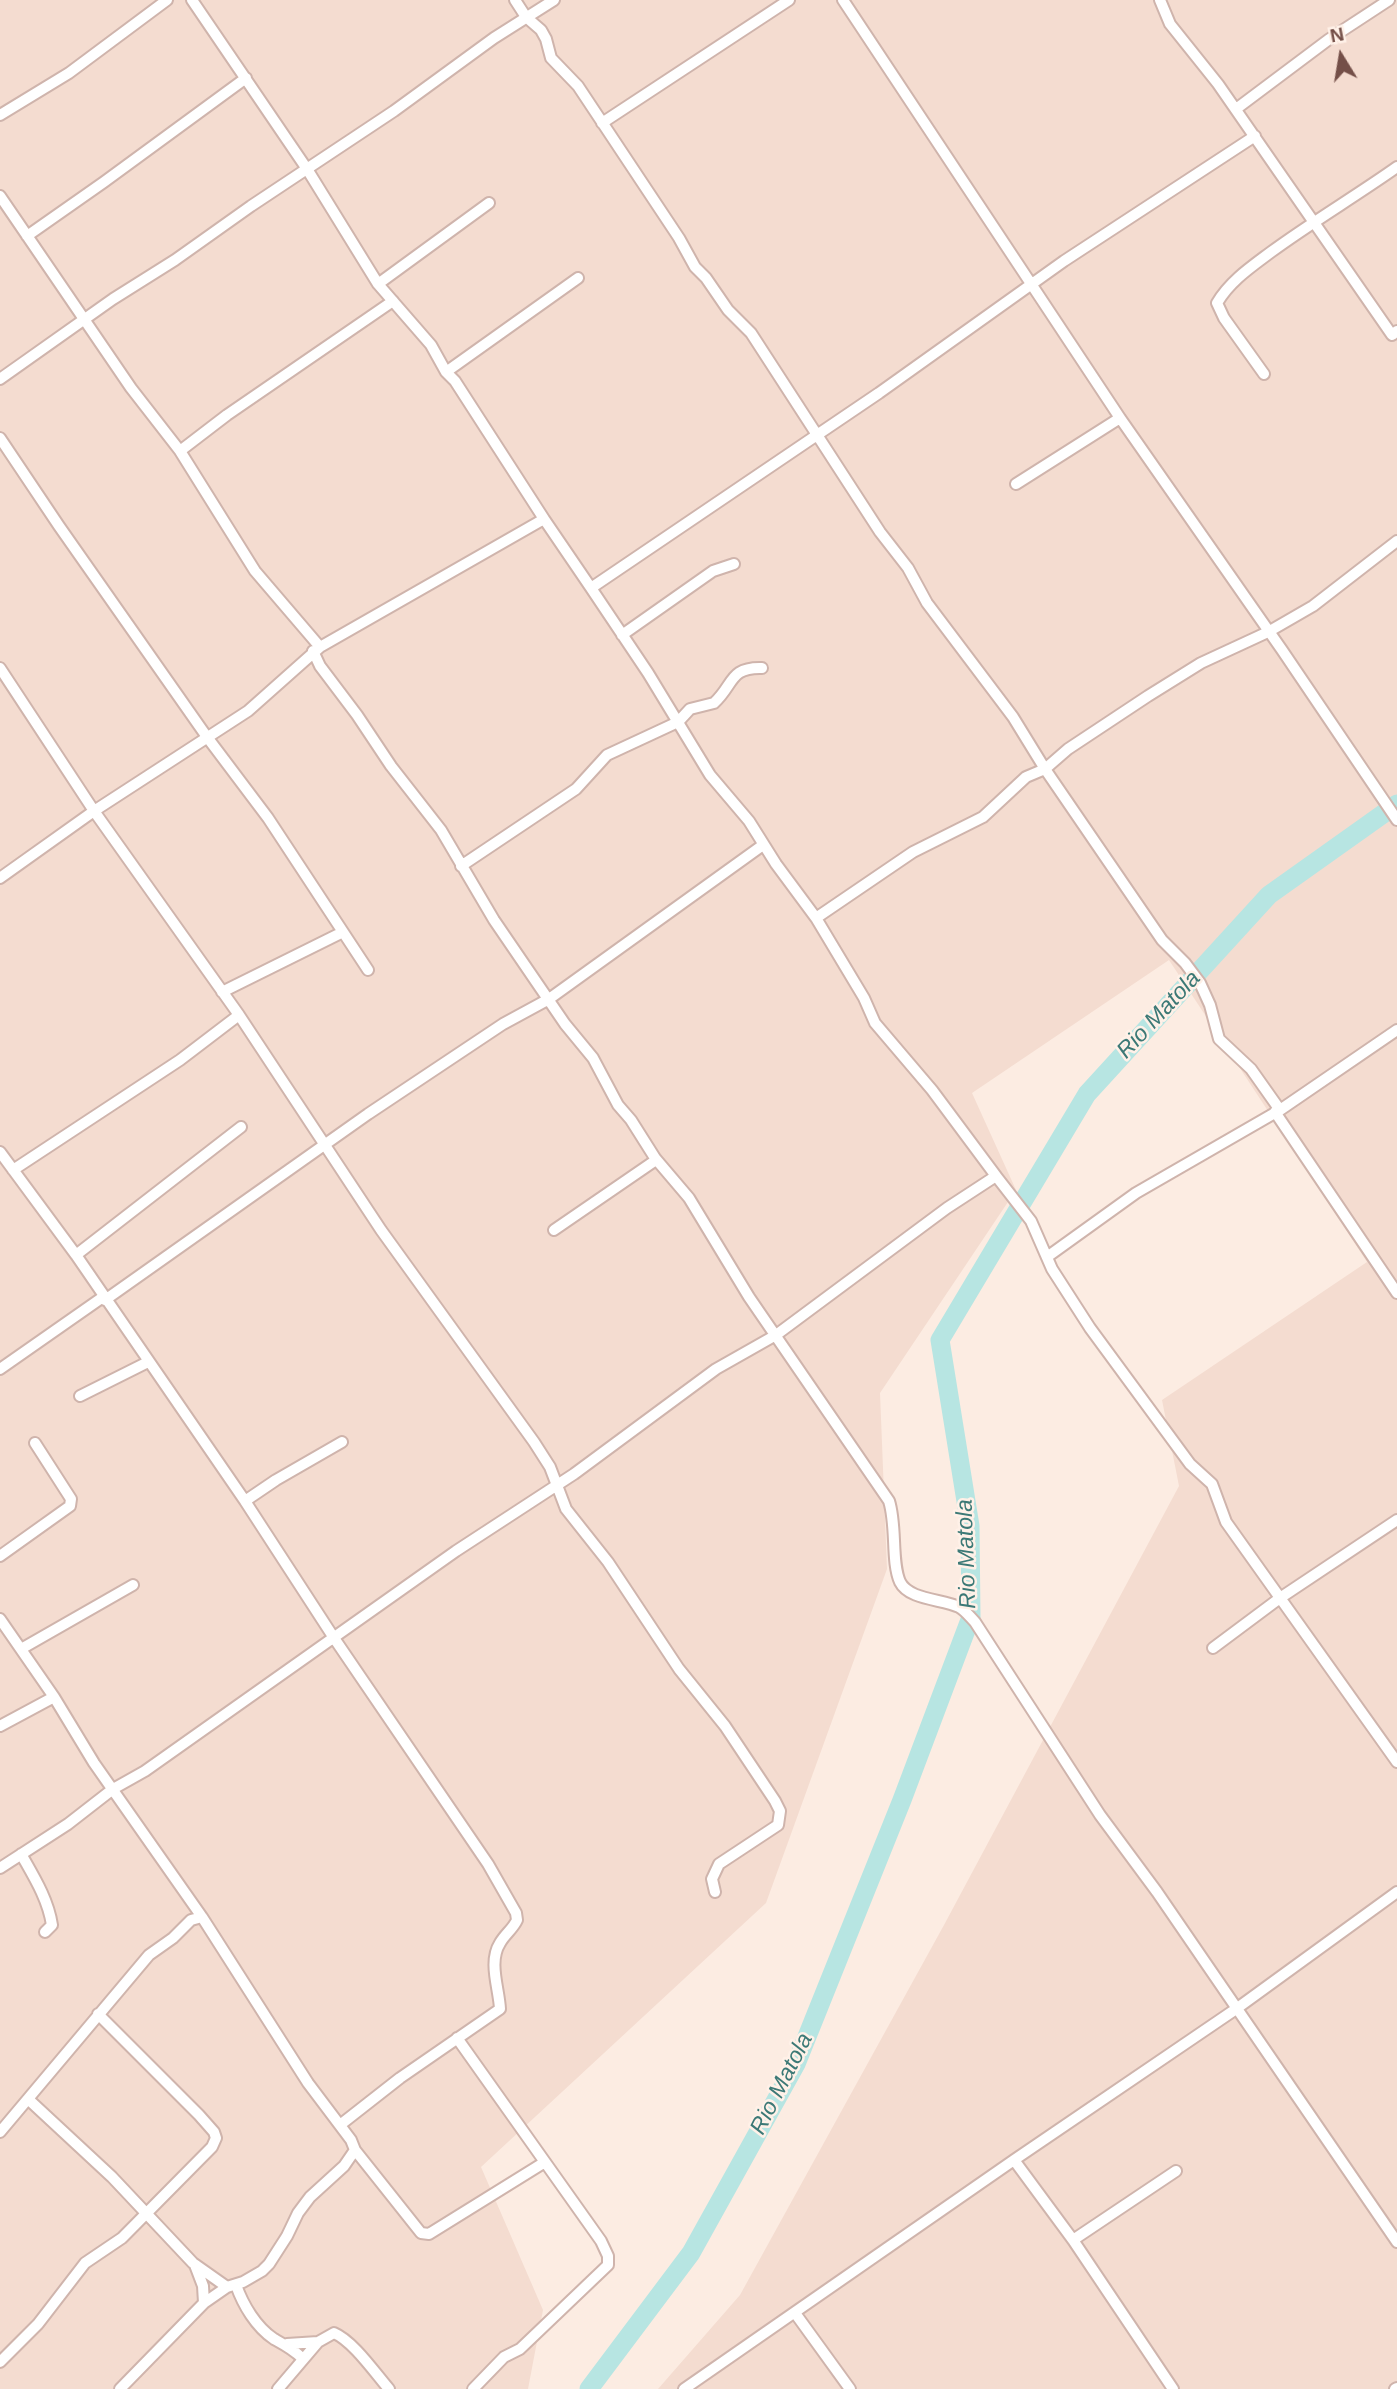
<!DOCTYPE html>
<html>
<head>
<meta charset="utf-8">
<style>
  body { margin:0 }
  #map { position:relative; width:1397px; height:2389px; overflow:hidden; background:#fcece2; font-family:Helvetica,sans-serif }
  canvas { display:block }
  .north { position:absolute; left:1306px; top:21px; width:70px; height:70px; -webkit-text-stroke:5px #fff1e8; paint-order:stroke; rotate:349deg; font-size:19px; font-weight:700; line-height:28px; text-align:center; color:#744f48 }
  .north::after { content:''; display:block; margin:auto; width:24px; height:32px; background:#744f48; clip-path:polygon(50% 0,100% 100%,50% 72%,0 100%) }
</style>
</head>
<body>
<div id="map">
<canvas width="1397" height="2389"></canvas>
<div class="north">N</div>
</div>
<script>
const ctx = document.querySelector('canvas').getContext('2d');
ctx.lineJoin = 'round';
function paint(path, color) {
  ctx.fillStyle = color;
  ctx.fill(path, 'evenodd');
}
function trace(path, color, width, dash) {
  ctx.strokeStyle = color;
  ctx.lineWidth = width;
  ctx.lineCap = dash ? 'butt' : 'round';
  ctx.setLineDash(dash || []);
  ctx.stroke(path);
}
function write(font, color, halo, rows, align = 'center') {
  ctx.font = font + ' Helvetica,sans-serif';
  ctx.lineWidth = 5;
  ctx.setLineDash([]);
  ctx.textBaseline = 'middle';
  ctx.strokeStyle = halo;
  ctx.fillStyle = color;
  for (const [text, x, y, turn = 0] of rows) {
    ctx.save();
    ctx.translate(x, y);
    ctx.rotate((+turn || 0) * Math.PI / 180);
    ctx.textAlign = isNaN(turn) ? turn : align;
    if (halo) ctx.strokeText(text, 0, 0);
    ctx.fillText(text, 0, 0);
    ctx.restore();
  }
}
paint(new Path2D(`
  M0,0H1397V2389H658L740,2295L944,1925L1179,1486L1162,1400L1367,1262L1169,960L972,1093L1016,1190L880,1393L887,1569L766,1903L481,2167L543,2310L528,2389H0Z`), '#f4dcd0');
trace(new Path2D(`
  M589,2389L691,2253L796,2064L902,1800L971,1617L970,1526L940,1340L1087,1094L1269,895L1397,804`), '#b7e5e2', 19);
const street = new Path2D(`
  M192,0L307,169L378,284L431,345L446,372L455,381L544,519
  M515,0L526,17L541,30L546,39L551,58L578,86L679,238L695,267L706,278L728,310L751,333L880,532L908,568L927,603L1013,717L1045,769L1162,940L1185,963L1200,983L1210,1005L1219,1039L1251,1069L1280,1110
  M843,0L1120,418L1282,650L1397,820
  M1160,0L1170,24L1218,84L1392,335L1397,331
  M1236,109L1328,40L1389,0
  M0,115L69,73L167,0
  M602,123L789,0
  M0,196L131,388L180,451L255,571L320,647
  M27,236L104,182L246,78
  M378,284L489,203
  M446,372L578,278
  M1264,374L1224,318L1217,303C1230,281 1251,267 1271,252C1312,222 1356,196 1397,167
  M0,379L113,299L175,260L251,206L394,111L494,38L554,0
  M0,438L59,526L207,737L268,818L368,970
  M180,451L227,415L393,301
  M1016,484L1120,418
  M622,635L713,571L734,564
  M313,651L320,666L357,715L391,766L441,830L494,920L565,1024L593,1058L618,1105L631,1120L655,1158L689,1198L749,1297L889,1501C897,1526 891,1562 900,1582C909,1600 942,1599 959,1607C965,1610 970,1617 975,1622L1100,1815L1157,1892L1397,2242
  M0,668L94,811L239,1015L381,1230L534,1442L550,1467L566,1509L608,1562L679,1669L725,1726L775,1801L780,1811L778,1825L719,1864L712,1879L715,1892
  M461,866L576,789L607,755L678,722L690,709L714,703C734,685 729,667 762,668
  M0,878L94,811L248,711L320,647L544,519L591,588
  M816,918L913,852L983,817L1026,777L1045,769L1068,749L1148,696L1201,663L1268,632L1313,606L1397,541
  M222,992L343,932
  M1275,1112L1397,1293
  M0,1152L76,1255L245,1501L334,1638L488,1864L516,1913L517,1920C513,1929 505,1934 500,1943C488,1962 499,1988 500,2009L400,2078L340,2125
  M13,1170L180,1060L239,1015
  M996,1176L1031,1221L1052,1269L1090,1328L1190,1464L1212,1484L1226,1522L1397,1762
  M554,1230L656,1160
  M76,1255L241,1127
  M1047,1257L1136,1193L1280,1110L1397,1030
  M105,1300L368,1114L503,1024L549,999L763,845
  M0,1369L103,1297
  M80,1396L148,1362
  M245,1501L276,1480L342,1442
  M0,1556L70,1506L71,1499L35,1443
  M0,1619L54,1697L94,1763L202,1917L308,2083L351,2140L355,2150L344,2166L310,2197L298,2213L287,2236L269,2264L262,2271L243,2282L227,2287L204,2303L120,2389
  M1213,1648L1280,1598L1397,1520
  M21,1649L133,1585
  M0,1726L54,1697
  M21,1854C34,1877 48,1899 52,1925L45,1932
  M0,1868L68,1824L113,1789L145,1771L456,1551L574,1474L716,1369L776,1335L947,1208L996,1176L932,1090L875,1023L864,998L816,918L776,864L749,821L710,775L648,673L591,588L879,393L1064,261L1255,136
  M457,2038L601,2241L608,2256V2265L520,2349L504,2357L473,2389
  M28,2099L112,2177L193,2263L227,2287
  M0,2132L149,1955L173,1938L191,1920L202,1917
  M355,2150L421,2233L429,2234L545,2162
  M1014,2160L1073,2240L1173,2389
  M1073,2240L1176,2171
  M195,2265L203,2286L204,2303
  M236,2285C243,2305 256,2327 274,2339C285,2345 293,2349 302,2358
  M795,2313L850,2389
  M287,2344L318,2342
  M0,2362L38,2324L85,2263L122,2238L212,2147L216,2138L214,2132L199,2115L98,2014
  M278,2389L318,2342L334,2333C353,2341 375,2373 389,2389
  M684,2389L1014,2160L1236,2009L1397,1892
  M1395,2389L1397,2388`);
trace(street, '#cfb4ac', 14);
trace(street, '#fff', 10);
write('italic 23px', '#3c7976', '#fff1e8', [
  ["Rio Matola",1159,1015,-47],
  ["Rio Matola",967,1554,-92],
  ["Rio Matola",782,2084,-63]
]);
</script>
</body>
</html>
